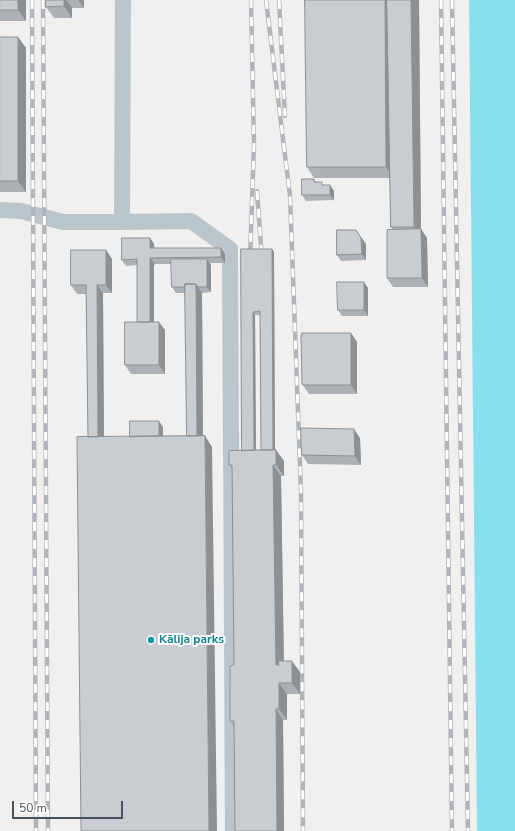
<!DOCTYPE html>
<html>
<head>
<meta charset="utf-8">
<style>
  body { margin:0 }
  #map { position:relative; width:515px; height:831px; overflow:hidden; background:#f2efef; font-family:"Nunito Sans",sans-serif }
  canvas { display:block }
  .scale { position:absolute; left:12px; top:801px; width:111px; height:18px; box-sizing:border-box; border:2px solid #47545d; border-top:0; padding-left:5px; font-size:12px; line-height:14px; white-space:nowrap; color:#47545d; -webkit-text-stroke:3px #fff; paint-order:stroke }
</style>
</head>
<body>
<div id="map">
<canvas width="515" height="831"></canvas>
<div class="scale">50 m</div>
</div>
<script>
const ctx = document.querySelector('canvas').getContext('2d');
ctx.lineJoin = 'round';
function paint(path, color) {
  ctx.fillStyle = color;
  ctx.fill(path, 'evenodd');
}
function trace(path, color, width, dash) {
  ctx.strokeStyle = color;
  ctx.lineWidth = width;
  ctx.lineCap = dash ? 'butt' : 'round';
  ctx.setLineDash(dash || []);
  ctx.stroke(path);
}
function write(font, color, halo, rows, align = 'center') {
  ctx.font = font + ' "Nunito Sans",sans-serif';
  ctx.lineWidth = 4;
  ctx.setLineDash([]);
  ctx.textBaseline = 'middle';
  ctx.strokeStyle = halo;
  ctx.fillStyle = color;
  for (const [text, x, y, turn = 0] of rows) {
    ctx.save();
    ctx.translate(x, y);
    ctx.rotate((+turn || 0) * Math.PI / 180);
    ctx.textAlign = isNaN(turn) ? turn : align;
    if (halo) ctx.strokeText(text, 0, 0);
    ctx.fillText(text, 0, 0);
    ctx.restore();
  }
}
paint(new Path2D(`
  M469,0H515V831H477Z`), '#8adfee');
trace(new Path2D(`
  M123,0L122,222L191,221L230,249L233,831
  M0,210L21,211L63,222H122`), '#bbc5cc', 16);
const rail = new Path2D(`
  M32,0L36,831
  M43,0L48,831
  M266,0L290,196L301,492L303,831
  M279,0L285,116
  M441,0L452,831
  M452,0L468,831
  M257,191L262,259
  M250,260L254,145L251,0`);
trace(rail, '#b1b5ba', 4.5);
trace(rail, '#fff', 3, [9]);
paint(new Path2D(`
  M0,0H26V21H0Z
  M46,0H84V8H72V18H54L46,7Z
  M305,0H419L421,229L427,238L428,287H393L387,278L393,230L391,227L390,178H314L307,167Z
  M0,37H18L26,48V192H0Z
  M314,179L316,182L324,185H330L334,191V200L306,201L302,195Z
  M150,238L154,244V248H221L225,254V263H210L211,265V292L202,293L203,436H205L212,447L88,437L86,294H77L71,285L106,250L112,259V293H103L104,437H130L163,427V436H187L185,293H176L172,287V264H155L154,265V322L165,330V374H131L125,365L137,322V265L126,266L122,260Z
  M366,244V260L341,261L337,255Z
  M241,249H272L274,252L275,450H276L284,461V476H281L284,661L300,672V694H287V720H283L284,831H235L234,727L230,721L234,665L232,469L229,465L242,451ZM255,315H260L261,450H256Z
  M364,282L368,288V316H342L338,310Z
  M351,333L357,342V394H309L302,384Z
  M360,438L361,465L308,464L302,455Z`), '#adb0b5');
paint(new Path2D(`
  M18,0H26V21L18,10Z
  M64,0H66L72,8V18L64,6Z
  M78,0H84V8Z
  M385,0H393L394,178L386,167Z
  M411,0H419L421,229L427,238L428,287L422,278L421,238L414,227Z
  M18,37L26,48V192L18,181Z
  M330,185L334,191V200L330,195Z
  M356,230L366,244V260L362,254Z
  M150,238L154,244L155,254L150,248Z
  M221,248L225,254V263L221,257Z
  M272,249L274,252L275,461L273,458Z
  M106,250L112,259V293L106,285Z
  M150,258L155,264L154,265V330L150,324Z
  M207,259L211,265V292L207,287Z
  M364,282L368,288V316L364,310Z
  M196,284L202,293L203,447L197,439Z
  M97,285L103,293L104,448L98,439Z
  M253,312L255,315L256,461L254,458Z
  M159,322L165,330V374L159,365Z
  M351,333L357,342V394L351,385Z
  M159,421L163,427V448L159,442Z
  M354,429L360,438L361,465L355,456Z
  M205,436L212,447L217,831H209Z
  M276,450L284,461V476L276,465Z
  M273,465L281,476L284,676L276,665Z
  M292,661L300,672V694L292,683Z
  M279,683L287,694V720L279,709Z
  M276,709L283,720L284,831H277Z`), '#8d9093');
const building = new Path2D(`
  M0,0H18V10H0Z
  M46,0H64V6L46,7Z
  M305,0H385L386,167H307Z
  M387,0H411L414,227H391Z
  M0,37H18V181H0Z
  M302,179H314V182H322V185H330V195H302Z
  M421,229L422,278H387V230Z
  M337,230H356L361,238L362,254L337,255Z
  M122,238H150V248H221V257L150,258V322H137V259L122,260Z
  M241,249H272L273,450H261L260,311L253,312L254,450L242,451Z
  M71,250H106V285H97L98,437H88L86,285H71Z
  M171,259H207V287H198L196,284H185V287H172Z
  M337,282H364V310H338Z
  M185,284H196L197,436H187Z
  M125,322H159V365H125Z
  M302,333H351V385H303V384H302L301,335H302Z
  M130,421H159V436L130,437Z
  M301,428L354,429L355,456L302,455Z
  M205,436L209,831H81L77,437Z
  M276,450V465H273L276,665H279L278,661H292V683H279V709H276L277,831H235L234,721H230V666L234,665L232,465H229V451Z`);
paint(building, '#c9cdd2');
trace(building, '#8d9093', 1);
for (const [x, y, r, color] of [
  [151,640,4,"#0f9aa8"]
]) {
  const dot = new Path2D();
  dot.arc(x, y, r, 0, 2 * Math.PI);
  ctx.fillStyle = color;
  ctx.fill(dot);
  trace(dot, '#fff', 1.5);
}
write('bold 12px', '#0d838f', '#fff', [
  ["Kālija parks",159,640]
], 'left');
</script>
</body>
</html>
